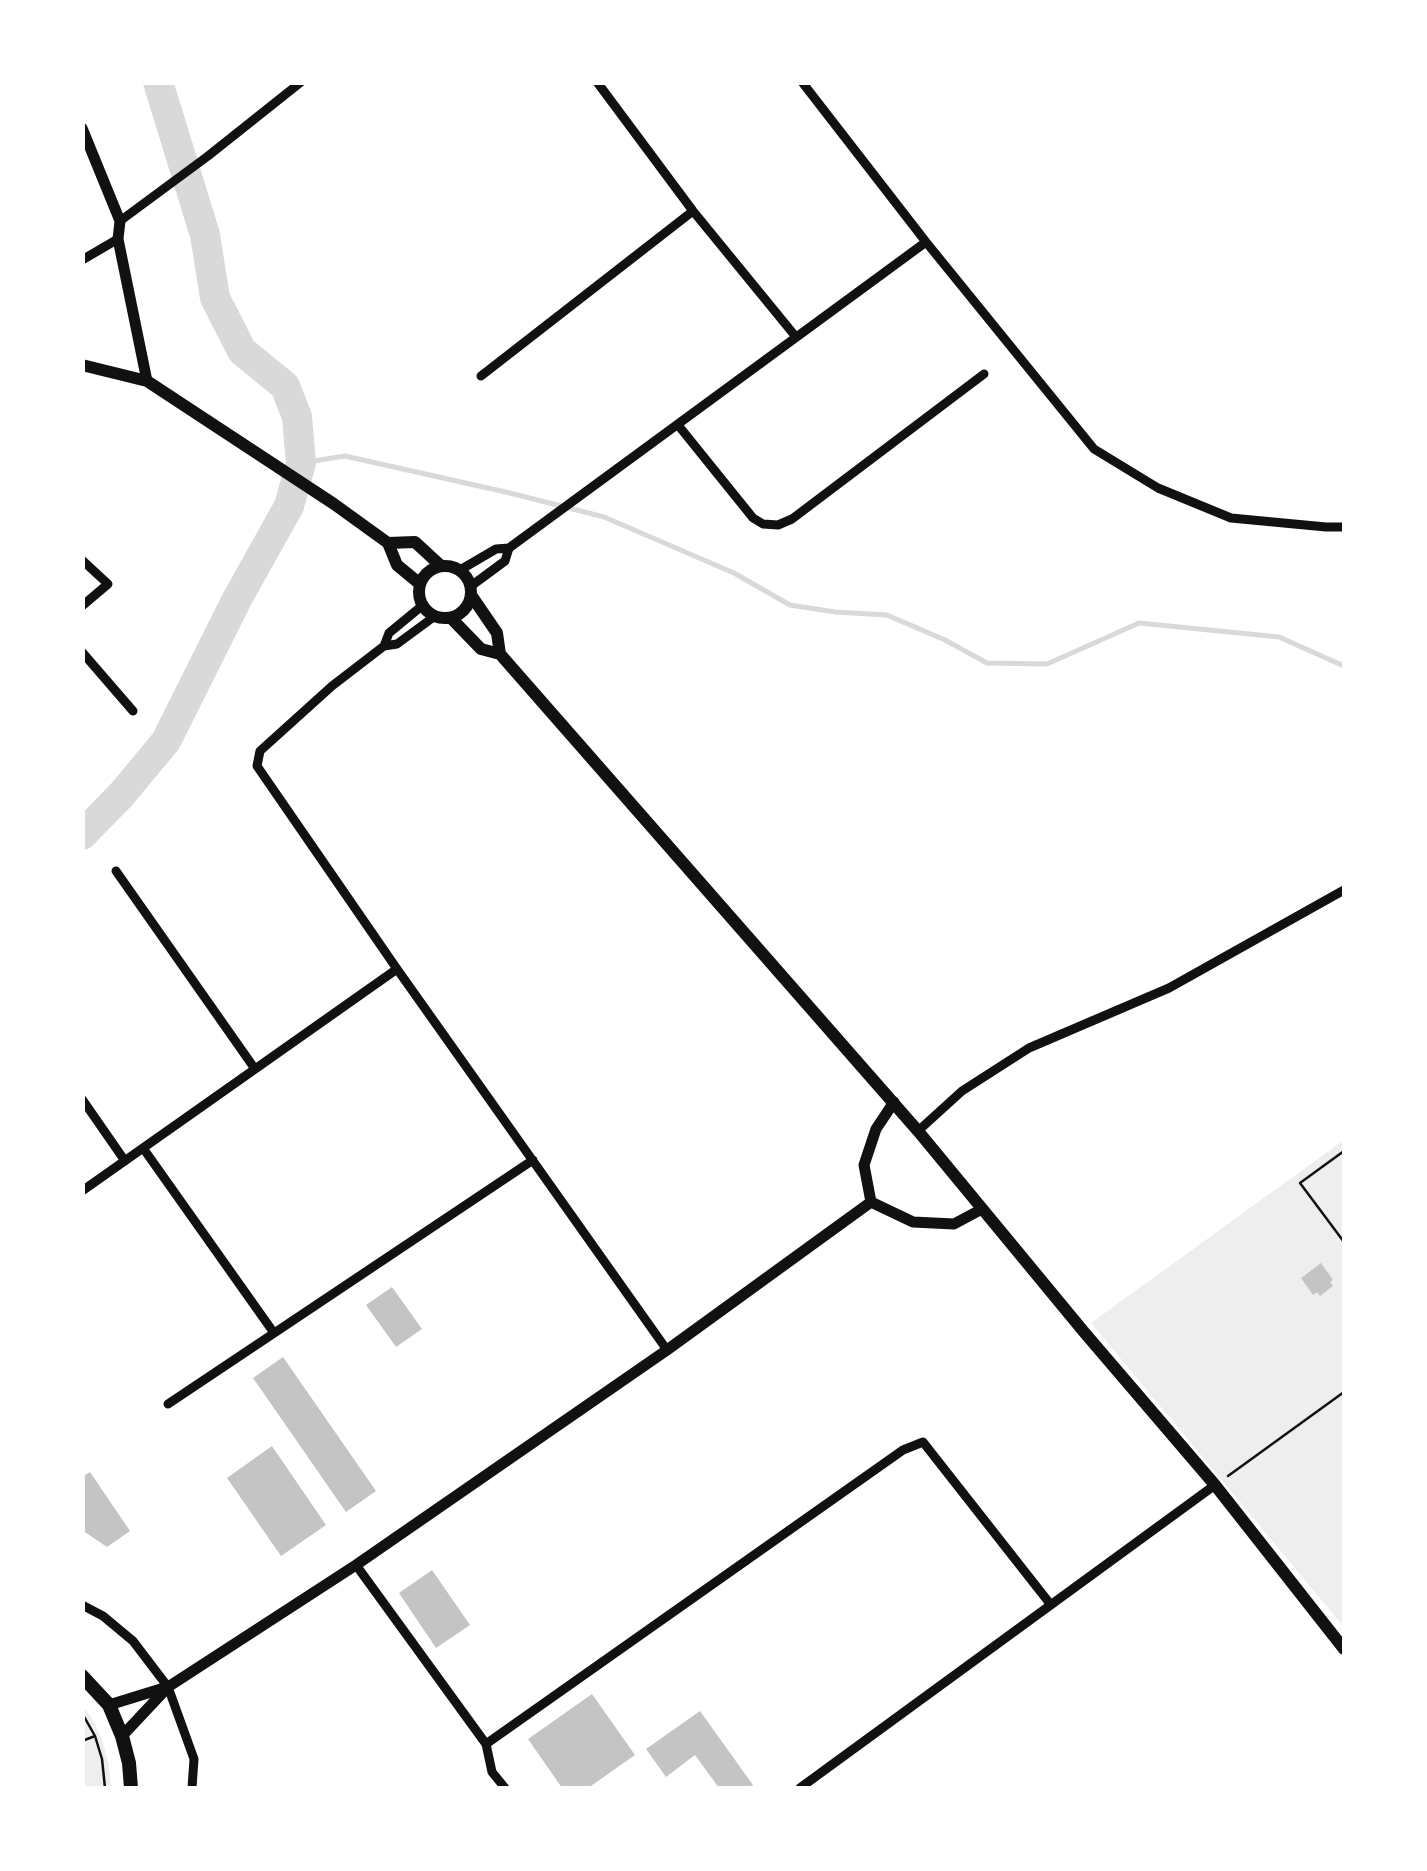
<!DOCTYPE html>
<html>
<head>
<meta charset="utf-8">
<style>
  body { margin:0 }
  #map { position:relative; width:1427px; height:1871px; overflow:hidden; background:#fff; font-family:"Fira Sans Condensed",sans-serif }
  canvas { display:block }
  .frame { position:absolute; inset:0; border:85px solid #fff; pointer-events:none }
</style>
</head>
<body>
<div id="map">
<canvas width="1427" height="1871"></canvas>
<div class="frame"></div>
</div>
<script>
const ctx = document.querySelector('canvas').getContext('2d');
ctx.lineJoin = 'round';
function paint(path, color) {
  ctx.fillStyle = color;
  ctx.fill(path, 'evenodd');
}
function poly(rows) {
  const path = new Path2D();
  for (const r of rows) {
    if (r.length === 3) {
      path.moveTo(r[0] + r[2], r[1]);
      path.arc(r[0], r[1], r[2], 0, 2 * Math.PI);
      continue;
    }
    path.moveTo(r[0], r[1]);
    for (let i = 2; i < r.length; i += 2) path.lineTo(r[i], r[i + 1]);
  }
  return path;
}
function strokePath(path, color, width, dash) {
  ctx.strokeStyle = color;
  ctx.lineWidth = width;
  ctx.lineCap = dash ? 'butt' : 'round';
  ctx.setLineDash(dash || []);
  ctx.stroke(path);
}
const green = poly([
  [1344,1140,1344,1627,1091,1323],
  [82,1704,93,1720,103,1742,109,1766,111,1788,83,1788]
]);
const stream = poly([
  [301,463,345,456,510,493,604,517,734,573,790,605,835,612,887,615,945,640,987,663,1047,664,1139,623,1279,637,1344,666]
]);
const river = poly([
  [82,835,122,794,166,741,237,599,289,506,301,463,297,417,285,386,242,351,215,298,205,235,158,82]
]);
const building = poly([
  [1321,1263,1333,1280,1330,1282,1333,1286,1320,1296,1317,1292,1313,1295,1301,1278],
  [392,1287,422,1329,396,1347,366,1305],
  [283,1357,376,1491,346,1512,253,1378],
  [272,1446,326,1525,281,1556,227,1478],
  [90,1472,130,1531,107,1547,82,1530,82,1477],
  [432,1570,470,1625,436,1648,399,1593],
  [592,1694,635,1755,588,1788,562,1788,528,1739],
  [700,1711,753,1785,748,1788,719,1788,695,1755,666,1777,646,1749]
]);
const path = poly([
  [1344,1151,1300,1183,1344,1242],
  [1228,1476,1344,1392],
  [82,1713,95,1736,102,1759,105,1788],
  [82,1741,95,1736]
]);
const minor = poly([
  [597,82,693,211,796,337],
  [802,82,926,242,1094,449,1158,488,1231,518,1326,527,1344,527],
  [120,221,208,156,301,82],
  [82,260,118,239],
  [481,376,693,211],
  [678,425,753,518,763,524,778,525,792,519,984,374],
  [82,560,108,584,82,606],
  [460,570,496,549,509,548,926,242],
  [471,586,505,561,509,548],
  [435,616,397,644,384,646,332,686,260,751,257,766,397,969,667,1350],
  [384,646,389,633,423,605],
  [82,652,133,711],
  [116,871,255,1069],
  [82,1099,125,1161],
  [918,1131,962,1091,1029,1048,1169,988,1344,890],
  [143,1148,274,1333],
  [82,1191,397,969],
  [168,1404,533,1160],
  [356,1565,486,1744,492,1772,505,1788],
  [82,1605,103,1616,133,1641,168,1687,194,1759,192,1788],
  [486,1744,903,1450,923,1442,1051,1605],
  [800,1788,1215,1485]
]);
const tertiary = poly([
  [82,128,120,221,118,239,147,381],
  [894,1102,876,1129,864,1165,871,1202,913,1222,954,1224,982,1209],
  [109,1705,164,1688],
  [122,1736,168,1687,356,1565,667,1350,871,1202]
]);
const secondary = poly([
  [82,365,147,381,334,504,388,543,397,565,420,584],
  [388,543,415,542,441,566],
  [445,592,26],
  [471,595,497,633,500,654,918,1131,1084,1332,1215,1485,1344,1649],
  [451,618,481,649,500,654]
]);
const primary = poly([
  [82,1676,109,1705,122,1736,129,1763,131,1788]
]);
paint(green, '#eee');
strokePath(stream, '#d9d9d9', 5);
strokePath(river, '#d9d9d9', 30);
paint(building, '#c4c4c4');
strokePath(path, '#111', 2.5);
strokePath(minor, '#111', 9);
strokePath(tertiary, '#111', 11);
strokePath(secondary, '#111', 12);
strokePath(primary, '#111', 14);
</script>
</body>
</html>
